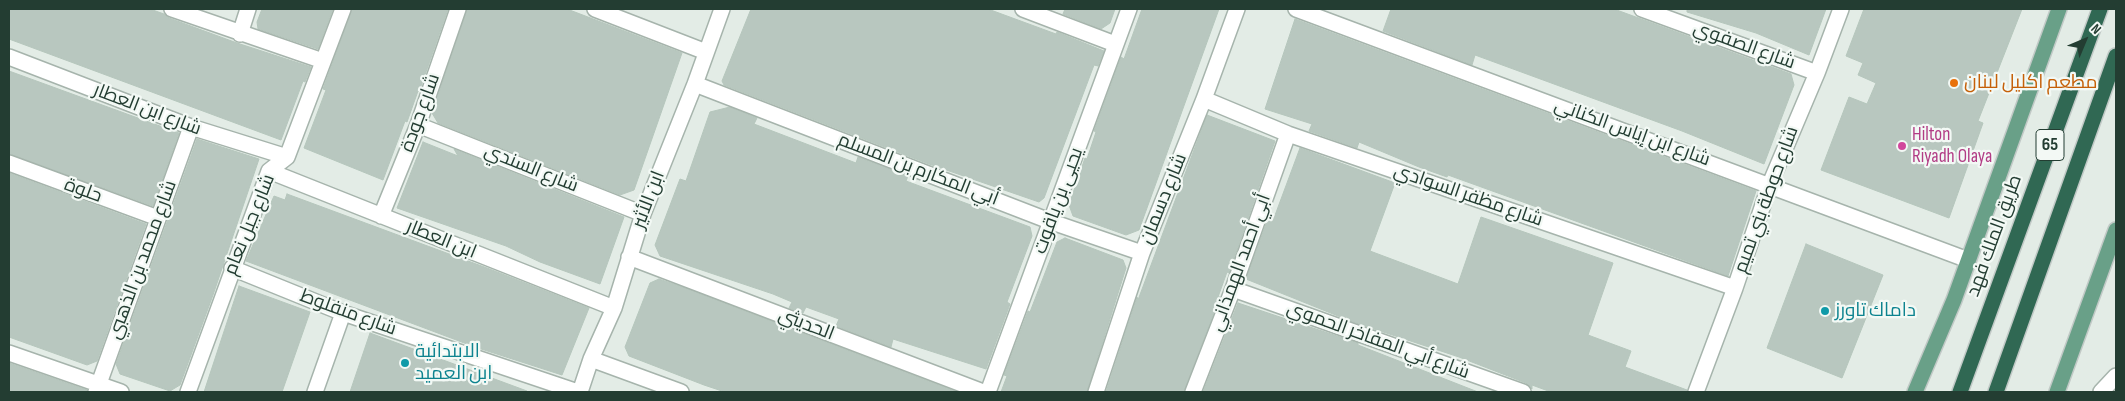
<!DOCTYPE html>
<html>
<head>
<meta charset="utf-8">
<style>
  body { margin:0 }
  #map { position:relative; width:2125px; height:401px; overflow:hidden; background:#e3ece6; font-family:"Sofia Sans Condensed",sans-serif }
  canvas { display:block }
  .frame { position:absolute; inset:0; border:10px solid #233d32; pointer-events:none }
  .north { position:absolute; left:2060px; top:15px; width:50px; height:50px; -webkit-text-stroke:4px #f3f9f5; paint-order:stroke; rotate:45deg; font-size:14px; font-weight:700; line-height:20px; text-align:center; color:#233d32 }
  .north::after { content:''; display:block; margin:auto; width:18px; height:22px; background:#233d32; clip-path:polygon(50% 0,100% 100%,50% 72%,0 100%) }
</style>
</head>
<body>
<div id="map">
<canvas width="2125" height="401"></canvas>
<div class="frame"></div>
<div class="north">N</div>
</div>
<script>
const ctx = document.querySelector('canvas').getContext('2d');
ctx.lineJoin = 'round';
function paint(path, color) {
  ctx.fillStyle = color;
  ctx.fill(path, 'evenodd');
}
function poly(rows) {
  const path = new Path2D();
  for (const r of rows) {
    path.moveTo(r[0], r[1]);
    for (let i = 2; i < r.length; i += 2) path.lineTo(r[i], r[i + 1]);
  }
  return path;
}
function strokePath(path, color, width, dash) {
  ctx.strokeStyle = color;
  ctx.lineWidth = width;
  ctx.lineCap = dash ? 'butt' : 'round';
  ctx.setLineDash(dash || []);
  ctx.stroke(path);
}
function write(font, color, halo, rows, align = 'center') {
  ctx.font = font + ' "Sofia Sans Condensed",Cairo,sans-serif';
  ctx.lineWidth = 4.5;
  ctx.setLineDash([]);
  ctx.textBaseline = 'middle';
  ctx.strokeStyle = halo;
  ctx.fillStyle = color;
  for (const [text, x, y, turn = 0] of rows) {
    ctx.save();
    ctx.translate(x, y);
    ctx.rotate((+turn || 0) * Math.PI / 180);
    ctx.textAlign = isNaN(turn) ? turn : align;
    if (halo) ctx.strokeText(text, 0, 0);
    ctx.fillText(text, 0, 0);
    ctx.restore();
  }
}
const building = poly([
  [9,9,150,9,164,14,169,18,237,43,311,67,305,82,303,81,281,140,9,39,9,9],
  [262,9,333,9,318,49,258,29,257,22,262,9],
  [352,9,448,9,419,92,418,91,407,122,405,121,383,180,304,148,326,90,323,89,352,9],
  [467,9,567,9,682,53,634,190,620,195,438,123,432,113,467,9],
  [751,9,988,9,1056,34,1057,32,1104,51,1098,66,1094,65,1044,198,1039,202,929,164,724,85,722,81,751,9],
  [1065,9,1115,9,1110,23,1101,29,1063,14,1065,9],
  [1142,9,1219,9,1139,230,1126,235,1073,216,1069,205,1085,158,1087,159,1096,132,1094,131,1121,57,1124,59,1142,9],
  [1391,9,1614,9,1791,74,1794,85,1764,164,1682,131,1475,55,1472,65,1383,31,1391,9],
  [1687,9,1826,9,1809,55,1756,33,1687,12,1687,9],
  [1864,9,2022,9,1978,121,1983,123,1949,218,1821,170,1849,97,1867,104,1876,83,1858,75,1863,63,1846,56,1864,9],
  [1295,19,1756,191,1728,276,1448,175,1447,177,1419,167,1359,142,1357,148,1309,131,1312,124,1265,109,1295,19],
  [9,71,179,133,153,206,9,154,9,71],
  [730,107,757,118,754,124,856,163,858,157,908,176,906,181,1030,227,1032,236,1007,302,1010,304,986,369,893,339,891,347,836,326,839,319,806,307,803,313,789,308,792,302,773,294,660,256,655,245,680,179,686,181,710,112,730,107],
  [1207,115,1275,141,1229,273,1227,272,1218,297,1220,297,1184,392,1106,392,1137,297,1138,300,1207,115],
  [197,139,259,159,213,295,180,385,170,391,120,374,116,364,197,139],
  [423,142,458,156,454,149,624,217,600,284,540,262,506,246,397,208,423,142],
  [1300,148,1395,183,1370,251,1458,284,1481,217,1613,263,1588,335,1631,351,1625,367,1687,390,1687,392,1551,392,1532,385,1532,389,1526,383,1459,357,1353,322,1246,279,1269,216,1274,218,1300,148],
  [9,173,146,224,97,361,87,365,9,337,9,173],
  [287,194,487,268,589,308,562,375,475,347,246,261,274,196,285,200,287,194],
  [1065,238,1123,260,1126,268,1087,392,1001,392,1007,376,1004,375,1028,311,1030,312,1057,242,1065,238],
  [1806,244,1883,275,1842,378,1767,348,1806,244],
  [659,279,685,288,957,392,725,392,704,385,629,356,625,347,650,283,659,279],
  [239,286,310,312,282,392,204,392,239,286],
  [1238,303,1358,343,1358,345,1478,392,1203,392,1238,303],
  [370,333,527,391,527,392,350,392,370,333],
  [9,363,87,390,87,392,9,392,9,363]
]);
const minor = poly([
  [172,9,323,61],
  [595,9,706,52],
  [1023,9,1115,44],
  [1296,9,1968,260],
  [1642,9,1817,73],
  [240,34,248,9],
  [9,57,191,127,287,157],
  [695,84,1052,222,1142,253],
  [1204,99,1288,134,1735,288],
  [418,125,643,214],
  [9,163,158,218],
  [269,171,614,308],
  [381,216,418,125,458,9],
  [629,257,983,392],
  [232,268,343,313,578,392],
  [1233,289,1523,392],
  [9,353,121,392],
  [591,359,681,392],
  [96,392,191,127],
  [188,392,269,171,287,157,343,9],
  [315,392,343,313],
  [580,392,591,359,614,308,643,214,695,84,722,9],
  [988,392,1129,9],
  [1096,392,1142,253,1204,99,1237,9],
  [1193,392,1233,289,1288,134],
  [1696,392,1735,288,1770,184,1817,73,1841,9],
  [2101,392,2116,376]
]);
const major = poly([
  [1915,392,1954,300,2059,9],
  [2057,392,2116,230]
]);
const highway = poly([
  [1960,392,2100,9],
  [1996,392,2116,56]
]);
const markers = [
  [1954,83,5,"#e8710a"],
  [1902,146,5,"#d1479c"],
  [1825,311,5,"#0f9aa8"],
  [405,363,5,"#0f9aa8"]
];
const shields = [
  [2050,145,28]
];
const shieldNames = [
  ["65",2050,145]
];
const streetNames = [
  ["شارع الصفوي",1744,46,20],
  ["شارع ابن العطار",147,110,21],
  ["شارع جودة",421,113,-70],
  ["شارع ابن إياس الكناني",1632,133,20],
  ["شارع السندي",531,169,22],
  ["أبي المكارم بن المسلم",918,170,21],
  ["حلوة",83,191,20],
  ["شارع مظفر السوادي",1468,196,19],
  ["شارع دسمان",1164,199,-68],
  ["ابن الأثير",649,200,-69],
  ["شارع حوطة بني تميم",1767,200,-70],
  ["يحيى بن ياقوت",1059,201,-70],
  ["شارع جبل نعام",250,225,-68],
  ["طريق الملك فهد",1995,236,-70],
  ["ابن العطار",441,240,22],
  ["شارع محمد بن الذهبي",143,260,-70],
  ["أبي أحمد الهمذاني",1241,263,-70],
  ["شارع منفلوط",348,313,20],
  ["الحديثي",806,325,21],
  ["شارع أبي المفاخر الحموي",1378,341,20]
];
const foodNames = [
  ["مطعم اكليل لبنان",1964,83]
];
const hotelNames = [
  ["Hilton",1912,135],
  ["Riyadh Olaya",1912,157]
];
const cultureNames = [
  ["داماك تاورز",1835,311],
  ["الابتدائية",415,352],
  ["ابن العميد",415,374]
];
paint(building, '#b8c7bf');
strokePath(building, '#b5c6bc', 1);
strokePath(minor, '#a6b4ac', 18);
strokePath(major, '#c1c9c6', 18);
strokePath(highway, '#c1c9c6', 18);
strokePath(minor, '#fff', 15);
strokePath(major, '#69a088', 15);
strokePath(highway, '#306853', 15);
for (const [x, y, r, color] of markers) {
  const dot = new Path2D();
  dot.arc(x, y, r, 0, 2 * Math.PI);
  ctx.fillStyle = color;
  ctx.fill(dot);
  strokePath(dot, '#f3f9f5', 2);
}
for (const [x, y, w] of shields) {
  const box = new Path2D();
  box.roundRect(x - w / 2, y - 15.5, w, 31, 4);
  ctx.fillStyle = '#f3f9f5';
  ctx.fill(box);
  strokePath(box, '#233d32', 1);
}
write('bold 18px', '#233d32', null, shieldNames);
write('19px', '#233d32', '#f3f9f5', streetNames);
write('19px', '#c56008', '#f3f9f5', foodNames, 'left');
write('19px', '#b23c85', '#f3f9f5', hotelNames, 'left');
write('19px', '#0d838f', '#f3f9f5', cultureNames, 'left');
</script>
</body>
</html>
